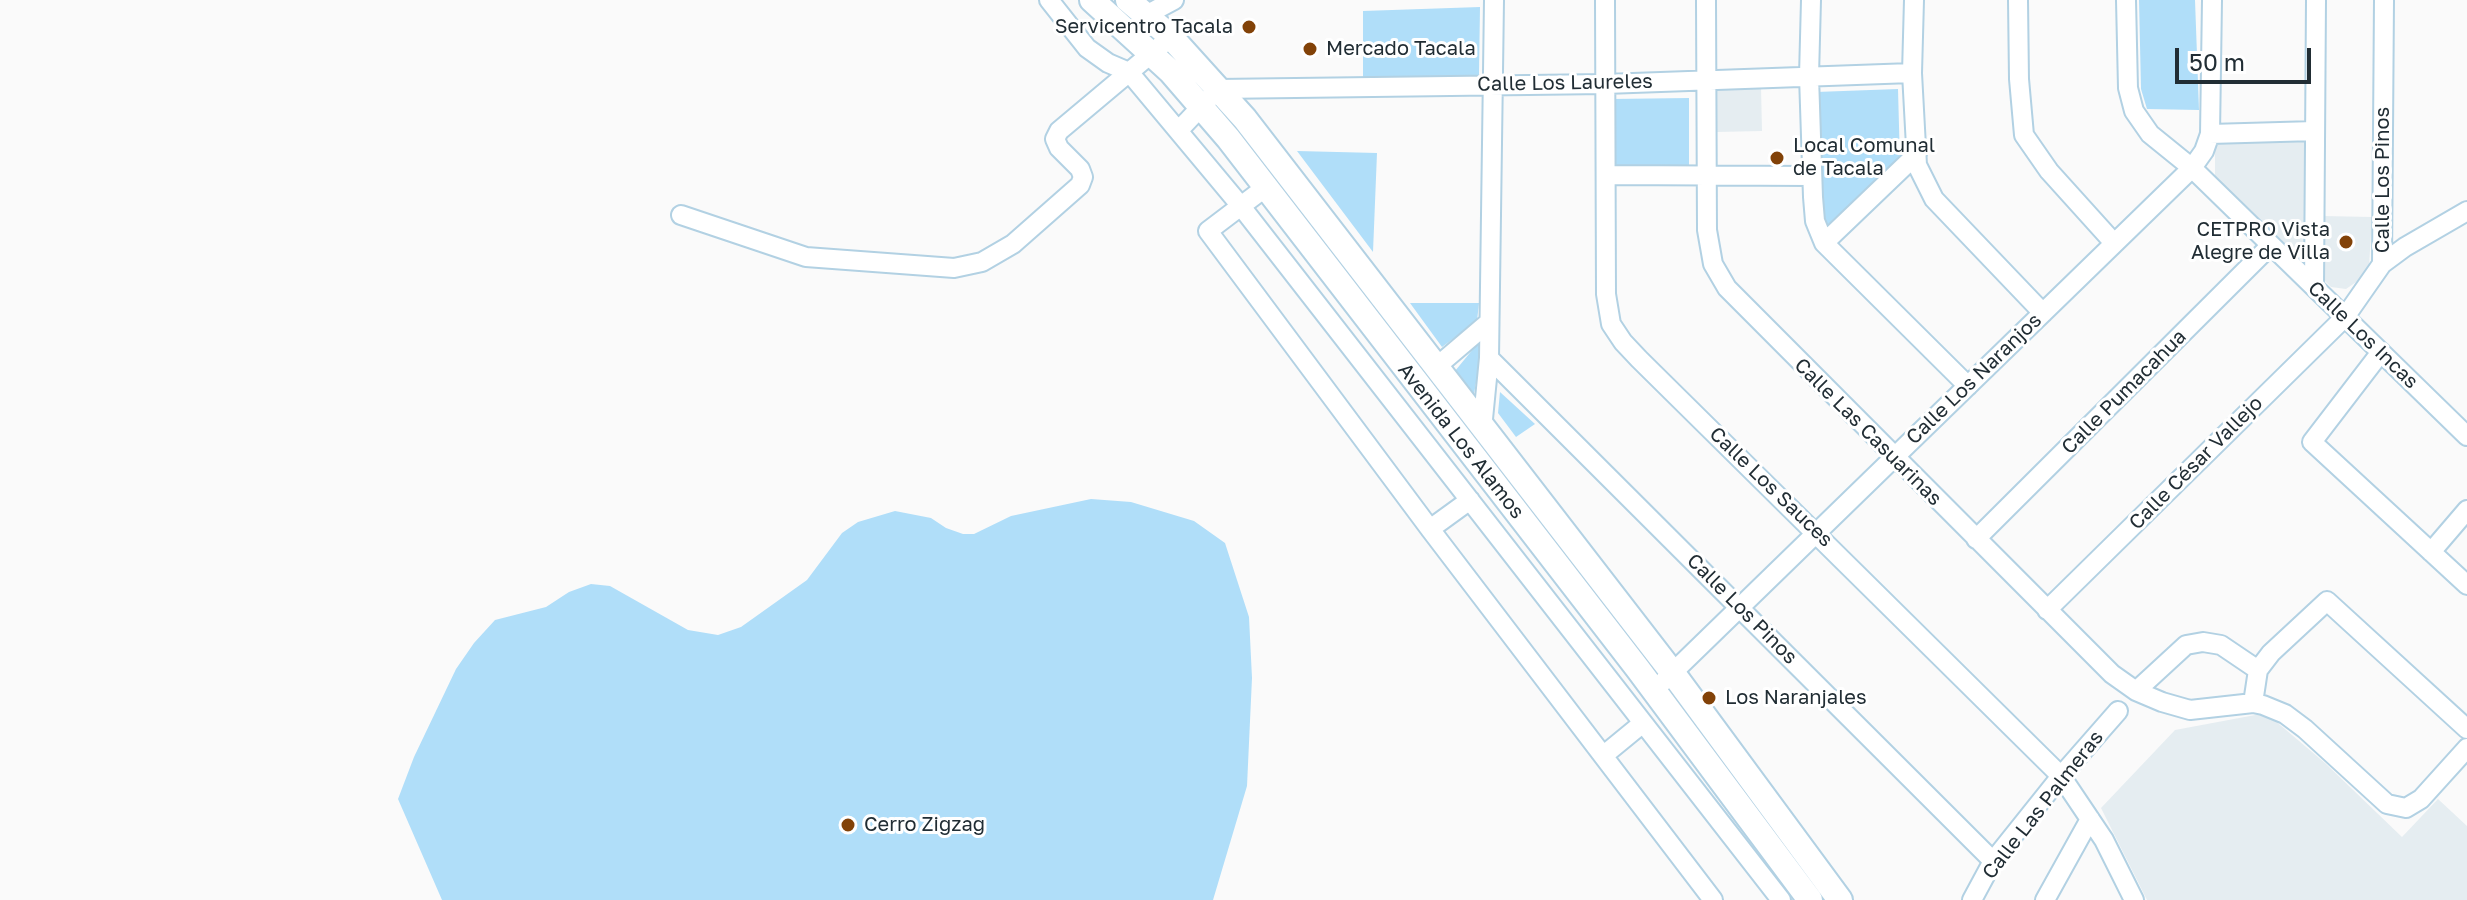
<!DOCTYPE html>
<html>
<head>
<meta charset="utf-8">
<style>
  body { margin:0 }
  #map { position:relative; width:2467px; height:900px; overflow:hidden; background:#fafafa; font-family:"Golos Text",sans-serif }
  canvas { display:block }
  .scale { position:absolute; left:2175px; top:48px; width:136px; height:36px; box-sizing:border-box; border:4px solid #212d34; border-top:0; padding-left:10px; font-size:24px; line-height:28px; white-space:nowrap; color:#212d34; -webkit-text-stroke:6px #fff; paint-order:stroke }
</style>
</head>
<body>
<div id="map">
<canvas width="2467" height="900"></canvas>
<div class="scale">50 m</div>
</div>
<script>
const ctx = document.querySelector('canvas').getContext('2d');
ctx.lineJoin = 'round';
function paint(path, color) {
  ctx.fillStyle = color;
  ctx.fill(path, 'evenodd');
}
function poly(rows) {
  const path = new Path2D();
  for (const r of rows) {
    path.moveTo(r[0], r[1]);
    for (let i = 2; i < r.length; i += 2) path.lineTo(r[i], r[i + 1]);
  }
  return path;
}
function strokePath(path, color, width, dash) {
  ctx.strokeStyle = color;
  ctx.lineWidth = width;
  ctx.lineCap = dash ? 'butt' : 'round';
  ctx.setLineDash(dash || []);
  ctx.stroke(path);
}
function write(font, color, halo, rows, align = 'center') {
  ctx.font = font + ' "Golos Text",sans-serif';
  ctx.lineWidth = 6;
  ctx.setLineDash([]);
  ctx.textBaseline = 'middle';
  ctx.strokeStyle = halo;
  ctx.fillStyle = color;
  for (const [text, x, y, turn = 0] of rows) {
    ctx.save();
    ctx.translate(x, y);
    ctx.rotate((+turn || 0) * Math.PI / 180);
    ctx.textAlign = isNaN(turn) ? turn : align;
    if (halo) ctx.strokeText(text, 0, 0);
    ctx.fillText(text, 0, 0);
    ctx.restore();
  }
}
const built = poly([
  [1761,87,1762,131,1717,132,1715,89],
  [2308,138,2308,269,2215,179,2215,139],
  [2323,216,2372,217,2369,267,2365,276,2346,289,2331,287,2325,281,2322,268],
  [2266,713,2325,763,2402,837,2438,799,2467,826,2467,900,2147,900,2101,808,2175,730]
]);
const green = poly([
  [2139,0,2195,0,2199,110,2147,109,2141,89],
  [1480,7,1479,75,1363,79,1363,11],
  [1898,89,1900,163,1827,229,1823,219,1816,92],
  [1689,98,1689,169,1612,169,1611,99],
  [1297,151,1377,153,1373,252],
  [1410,303,1479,303,1477,321,1442,347],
  [1478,343,1482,349,1474,394,1455,371],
  [1500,392,1535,424,1516,437,1498,413],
  [1091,499,1131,502,1194,521,1225,543,1249,617,1252,678,1247,786,1213,900,442,900,398,799,414,757,456,669,474,643,495,620,546,607,569,592,591,584,610,586,688,630,718,635,741,627,807,580,842,533,858,522,895,511,931,518,946,528,963,534,974,534,1011,516]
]);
const street = poly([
  [1049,0,1087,48,1108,63,1129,72,1240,205,1781,900],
  [1605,0,1606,294,1611,324,1623,342,1639,359,2061,776,2104,840,2134,900],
  [1706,0,1707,230,1713,264,1727,288,2112,674,2136,691,2162,702,2190,710,2253,703,2263,705,2285,714,2305,729,2387,804,2406,808,2421,799,2467,748],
  [1811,0,1809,76,1813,197,1815,221,1824,243,1968,386],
  [1914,0,1912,73,1917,165,1934,199,2043,313],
  [2018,0,2019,79,2024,135,2049,171,2114,243],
  [2126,0,2128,88,2134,111,2150,134,2192,168,2467,436],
  [1146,15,1174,0],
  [1179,130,1218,89,1605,84,1912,73],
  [2210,134,2315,131],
  [1607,175,1812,176],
  [1266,187,1208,231,1430,529,1713,900],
  [681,215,806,257,954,268,982,262,1013,244,1080,185,1083,177,1080,169,1059,148,1055,139,1059,131,1171,37],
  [1824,243,1917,154],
  [2382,264,2384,0],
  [2314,287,2316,0],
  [2381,352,2312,442,2467,585],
  [1489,358,1993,861],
  [1435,368,1489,322],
  [1482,429,1489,358,1494,0],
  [1430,529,1470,500],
  [1976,539,2271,245],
  [2431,552,2467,510],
  [2047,610,2345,317,2382,264,2405,247,2467,211],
  [1664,681,2192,168,2204,151,2210,134,2212,0],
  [2136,691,2186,645,2203,642,2221,645,2258,670],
  [2253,703,2258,670,2271,653,2327,601,2467,729],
  [1604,755,1643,723],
  [1972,900,1993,861,2061,776,2118,711],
  [2045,900,2090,819]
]);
const secondary = poly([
  [1092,0,1171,72,1228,138,1638,669,1810,900],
  [1128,0,1171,37,1245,119,1672,672,1840,900]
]);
const markers = [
  [1249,27,8,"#824208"],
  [1310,49,8,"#824208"],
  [1777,158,8,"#824208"],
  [2346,242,8,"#824208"],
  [1709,698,8,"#824208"],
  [848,825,8,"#824208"]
];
const poiNames = [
  ["Servicentro Tacala",1233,27,"right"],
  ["Mercado Tacala",1326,49],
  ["Local Comunal",1793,146],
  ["de Tacala",1793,169],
  ["CETPRO Vista",2330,230,"right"],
  ["Alegre de Villa",2330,253,"right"],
  ["Los Naranjales",1725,698],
  ["Cerro Zigzag",864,825]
];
const streetNames = [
  ["Calle Los Laureles",1565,83,-1],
  ["Calle Los Pinos",2383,180,-90],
  ["Calle Los Incas",2363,335,44],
  ["Calle Los Naranjos",1974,379,-44],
  ["Calle Pumacahua",2124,392,-45],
  ["Calle Las Casuarinas",1868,432,45],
  ["Avenida Los Alamos",1461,441,52],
  ["Calle César Vallejo",2196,463,-45],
  ["Calle Los Sauces",1771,487,44],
  ["Calle Los Pinos",1742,609,45],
  ["Calle Las Palmeras",2043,805,-52]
];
paint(built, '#e5edf1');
paint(green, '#b0def9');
strokePath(street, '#b2d1e3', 22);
strokePath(secondary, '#b2d1e3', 28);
strokePath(street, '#fff', 18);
strokePath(secondary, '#fff', 24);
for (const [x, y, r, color] of markers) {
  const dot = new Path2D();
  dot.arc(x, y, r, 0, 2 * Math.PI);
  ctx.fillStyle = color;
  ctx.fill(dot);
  strokePath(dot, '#fff', 3);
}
write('20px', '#212d34', '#fff', poiNames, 'left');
write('20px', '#212d34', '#fff', streetNames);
</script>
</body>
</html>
